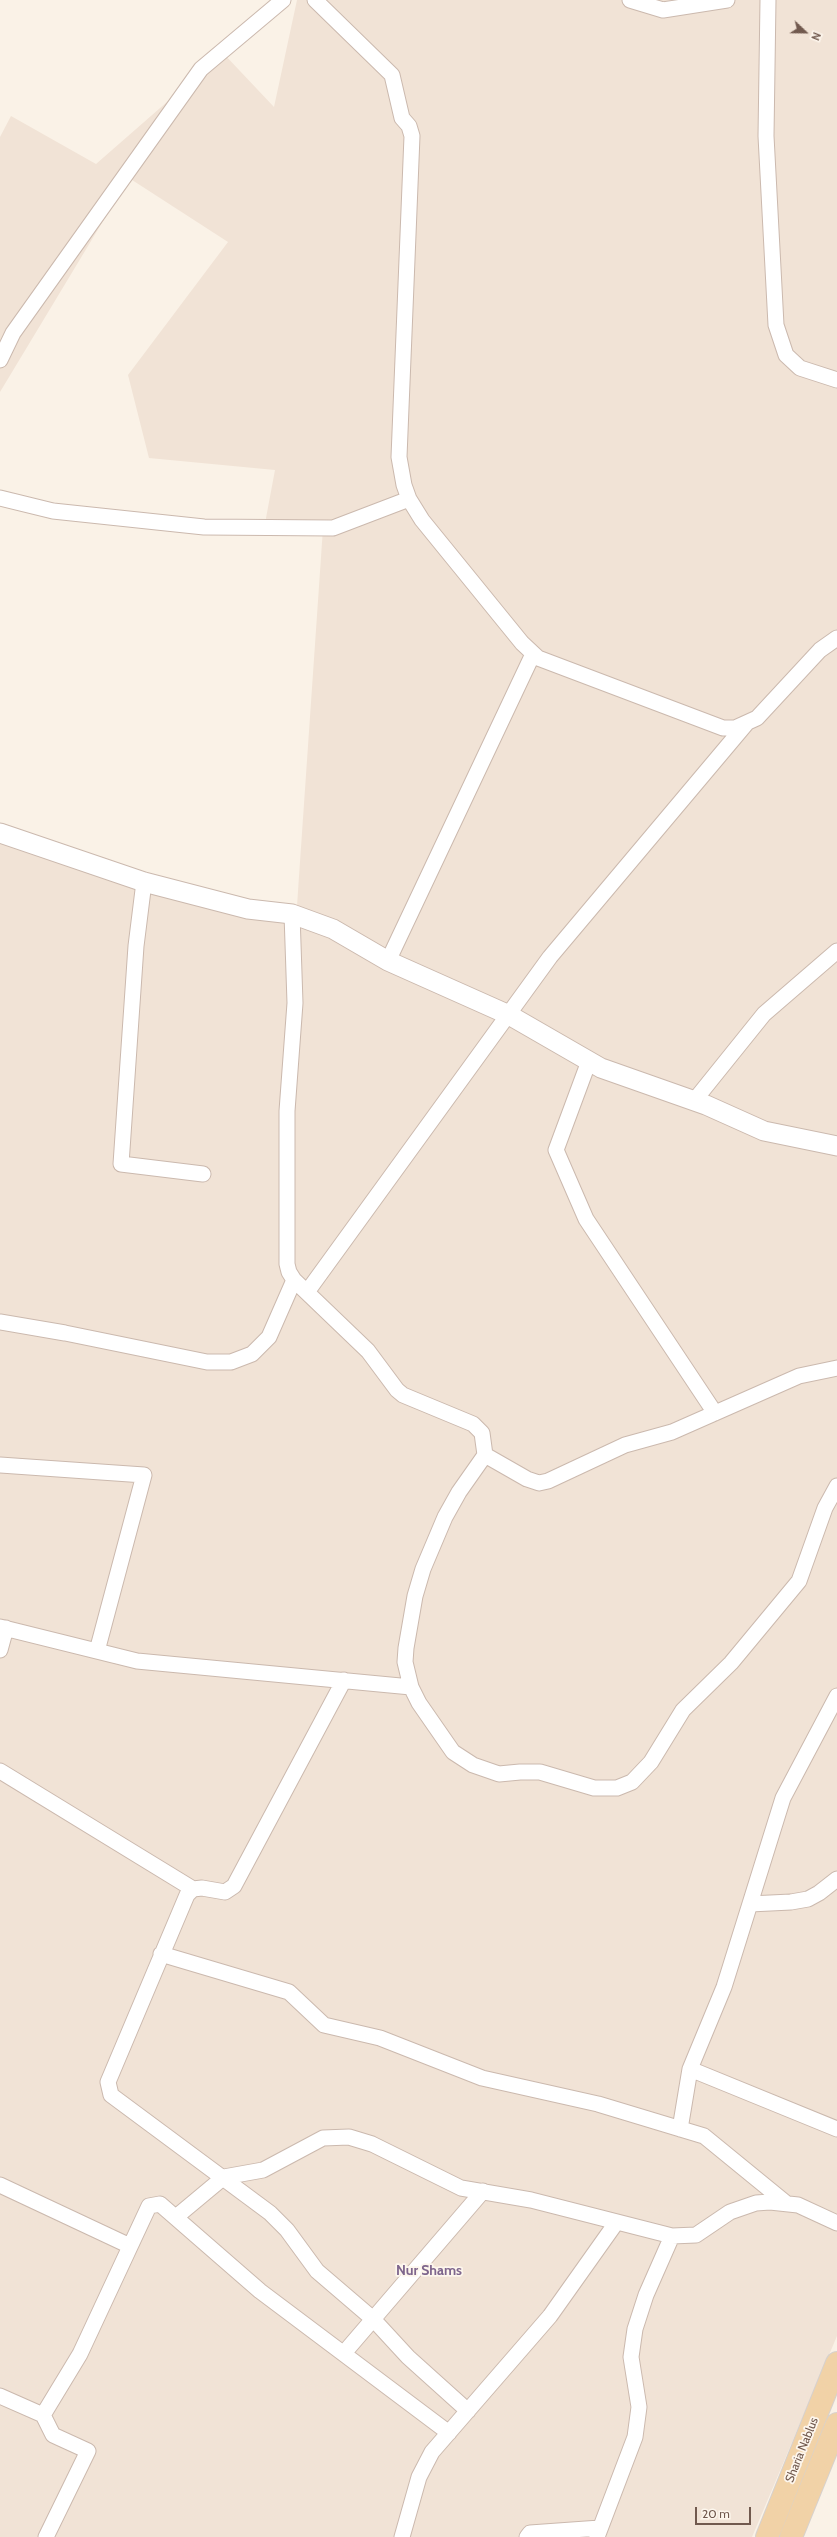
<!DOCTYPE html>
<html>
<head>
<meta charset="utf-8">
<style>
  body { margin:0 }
  #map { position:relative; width:837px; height:2537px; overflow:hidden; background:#faf2e7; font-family:Cabin,sans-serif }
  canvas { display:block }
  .north { position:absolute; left:785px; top:12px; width:40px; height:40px; -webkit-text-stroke:3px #fdf6ed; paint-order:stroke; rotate:112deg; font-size:11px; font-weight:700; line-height:16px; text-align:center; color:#71594e }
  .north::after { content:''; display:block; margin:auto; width:14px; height:18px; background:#71594e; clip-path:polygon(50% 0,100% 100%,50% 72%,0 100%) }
  .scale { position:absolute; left:695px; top:2507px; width:56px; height:18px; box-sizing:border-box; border:2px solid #71594e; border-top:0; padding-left:5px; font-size:12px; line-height:14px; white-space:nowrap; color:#71594e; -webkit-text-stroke:3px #fdf6ed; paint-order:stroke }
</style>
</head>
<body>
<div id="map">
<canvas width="837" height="2537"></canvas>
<div class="north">N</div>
<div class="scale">20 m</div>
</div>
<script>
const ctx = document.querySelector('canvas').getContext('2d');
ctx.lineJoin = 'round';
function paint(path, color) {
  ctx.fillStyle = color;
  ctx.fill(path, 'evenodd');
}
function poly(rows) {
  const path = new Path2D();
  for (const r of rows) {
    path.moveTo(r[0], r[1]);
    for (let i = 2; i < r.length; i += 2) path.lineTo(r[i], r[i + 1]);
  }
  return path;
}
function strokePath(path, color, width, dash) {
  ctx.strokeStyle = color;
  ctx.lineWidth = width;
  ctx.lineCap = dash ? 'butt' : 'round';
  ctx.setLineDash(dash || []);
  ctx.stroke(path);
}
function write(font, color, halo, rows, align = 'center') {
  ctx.font = font + ' Cabin,sans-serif';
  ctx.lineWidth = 3.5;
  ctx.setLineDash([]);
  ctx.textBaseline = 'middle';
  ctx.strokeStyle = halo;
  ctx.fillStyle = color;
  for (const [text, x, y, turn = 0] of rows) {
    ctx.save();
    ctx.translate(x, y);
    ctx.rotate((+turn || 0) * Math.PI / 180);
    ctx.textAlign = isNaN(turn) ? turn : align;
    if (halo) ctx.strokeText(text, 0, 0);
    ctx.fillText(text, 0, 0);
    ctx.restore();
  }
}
const residential = poly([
  [297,0,837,0,837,2336,752,2537,0,2537,0,834,296,920,323,528,263,534,275,470,149,458,128,375,228,242,129,178,0,392,0,137,11,116,96,164,223,53,274,107]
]);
const minor = poly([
  [315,0,392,75,402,118,409,126,412,136,399,457,404,485,409,499],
  [630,0,663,10,727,0],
  [768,0,766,136,776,325,786,355,800,368,837,380],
  [0,360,13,333,201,69,283,0],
  [0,498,53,511,204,527,333,528,409,499,422,520,522,643,538,658,723,728,735,728,757,718,820,650,837,638],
  [144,882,136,946,121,1164,203,1174],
  [292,914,295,1003,287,1111,287,1264,289,1272,294,1280,368,1351,397,1390,403,1395,473,1424,482,1433,485,1455],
  [388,961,533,654],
  [589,1061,556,1150,586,1219,715,1413],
  [694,1101,764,1014,837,951],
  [307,1292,550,957,746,724],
  [0,1322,65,1333,207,1362,231,1362,252,1354,269,1337,294,1280],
  [837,1368,799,1376,672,1432,625,1445,548,1481,539,1483,527,1479,485,1455,459,1492,445,1517,423,1569,415,1596,406,1648,405,1662,411,1687,419,1703,453,1752,473,1765,499,1774,520,1772,540,1772,594,1788,617,1788,632,1782,651,1762,683,1710,731,1663,799,1581,825,1508,837,1486],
  [0,1465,144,1475,97,1651],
  [0,1627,137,1661,411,1687],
  [0,1650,6,1628],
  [344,1680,234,1886,225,1892,202,1888,193,1889,187,1895,108,2082,111,2095,270,2213,287,2230,317,2271,373,2319,408,2357,468,2411],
  [0,1771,193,1889],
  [750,1904,791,1902,808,1899,819,1893,837,1879],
  [161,1954,289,1992,324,2025,380,2038,482,2078,598,2104,704,2136,786,2203],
  [690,2069,837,2129],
  [680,2129,690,2069,724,1987,783,1798,837,1696],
  [0,2185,130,2246],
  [176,2217,224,2177,263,2170,323,2138,349,2137,372,2144,461,2188,531,2200,672,2236,696,2235,730,2212,756,2203,770,2202,798,2205,837,2223],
  [344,2353,483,2191],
  [0,2396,43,2415,53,2435,88,2451,46,2537],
  [43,2415,80,2354,149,2206,160,2204,260,2291,449,2433],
  [402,2537,419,2477,432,2452,550,2316,616,2223],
  [527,2537,530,2533,600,2528],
  [597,2537,635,2437,639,2407,631,2357,635,2329,646,2295,672,2236]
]);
const tertiary = poly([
  [0,833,144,882,248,909,292,914,333,929,388,961,509,1015,601,1068,706,1105,764,1131,837,1146]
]);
const primary = poly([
  [767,2537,837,2363],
  [791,2537,837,2424]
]);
const streetNames = [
  ["Sharia Nablus",802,2450,-68]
];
const quarterNames = [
  ["Nur Shams",429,2271]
];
paint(residential, '#f1e3d6');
strokePath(minor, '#cbb9ae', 17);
strokePath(tertiary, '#cbb9ae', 21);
strokePath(primary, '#d7d1cd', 24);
strokePath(minor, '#fff', 15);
strokePath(tertiary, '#fff', 19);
strokePath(primary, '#f1d2a7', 22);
write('12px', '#71594e', '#fdf6ed', streetNames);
write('bold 14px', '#7e668d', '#fdf6ed', quarterNames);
</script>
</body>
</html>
